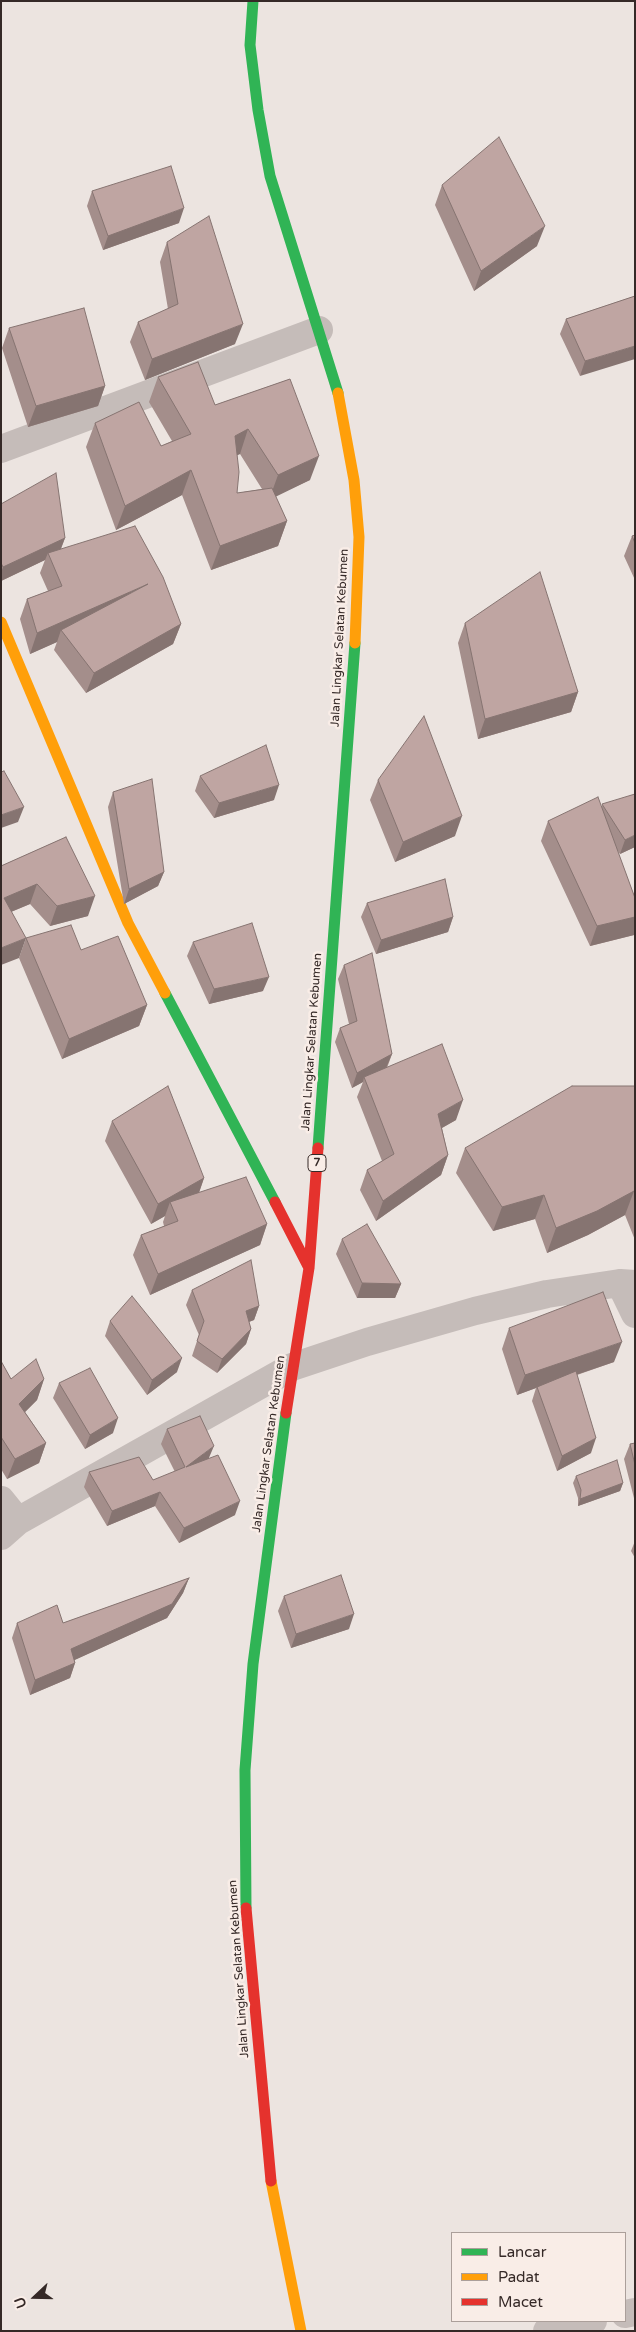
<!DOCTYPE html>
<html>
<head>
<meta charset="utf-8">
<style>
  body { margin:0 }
  #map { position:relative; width:636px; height:2332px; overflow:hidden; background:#ece4e0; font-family:"Varela Round",sans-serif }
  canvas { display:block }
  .frame { position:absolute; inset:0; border:2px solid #352927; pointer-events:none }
  .legend { position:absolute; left:451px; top:2232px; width:175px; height:90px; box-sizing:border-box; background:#f9ede7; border:1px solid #ab9f9a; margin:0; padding:6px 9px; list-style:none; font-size:15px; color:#352927 }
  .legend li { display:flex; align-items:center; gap:10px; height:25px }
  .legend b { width:25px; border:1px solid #ab9f9a }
  .north { position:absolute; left:10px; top:2272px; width:50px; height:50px; -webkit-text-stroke:4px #f9ede7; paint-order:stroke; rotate:249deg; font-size:14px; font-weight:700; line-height:20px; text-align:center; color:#352927 }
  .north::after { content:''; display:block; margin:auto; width:18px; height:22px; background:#352927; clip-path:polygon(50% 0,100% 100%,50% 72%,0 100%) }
</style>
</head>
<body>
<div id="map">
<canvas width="636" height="2332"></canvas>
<div class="frame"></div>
<ul class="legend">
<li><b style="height:6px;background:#30b455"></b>Lancar</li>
<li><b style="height:6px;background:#ff9f0a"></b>Padat</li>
<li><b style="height:6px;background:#e5322d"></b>Macet</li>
</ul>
<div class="north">U</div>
</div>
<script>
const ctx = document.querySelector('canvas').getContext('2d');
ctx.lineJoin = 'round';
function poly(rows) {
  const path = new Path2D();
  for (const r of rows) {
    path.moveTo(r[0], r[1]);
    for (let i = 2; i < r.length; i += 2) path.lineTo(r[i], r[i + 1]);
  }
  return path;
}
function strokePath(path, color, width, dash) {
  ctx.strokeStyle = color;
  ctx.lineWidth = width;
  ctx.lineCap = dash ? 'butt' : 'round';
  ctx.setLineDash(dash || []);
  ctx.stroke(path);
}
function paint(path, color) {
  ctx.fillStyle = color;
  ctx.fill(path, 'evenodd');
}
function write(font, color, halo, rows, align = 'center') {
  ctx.font = font + ' "Varela Round",sans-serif';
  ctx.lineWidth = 5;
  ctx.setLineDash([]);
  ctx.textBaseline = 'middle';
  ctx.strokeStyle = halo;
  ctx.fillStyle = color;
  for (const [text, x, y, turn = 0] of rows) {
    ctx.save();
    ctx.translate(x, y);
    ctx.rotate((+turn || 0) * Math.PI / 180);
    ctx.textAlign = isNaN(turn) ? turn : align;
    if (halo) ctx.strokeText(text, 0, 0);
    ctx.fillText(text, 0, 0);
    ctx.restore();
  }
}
const street = poly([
  [1,449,319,330],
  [620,1283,635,1314],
  [1,1500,18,1521],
  [1,1536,18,1521,292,1367,367,1342,475,1311,547,1294,620,1283,635,1284],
  [625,2314,635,2312],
  [547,2331,593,2321]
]);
const fast = poly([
  [253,1,250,45,258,110,270,176,338,393],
  [165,993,275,1202],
  [318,1148,355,643],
  [246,1908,245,1770,253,1664,286,1413]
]);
const slow = poly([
  [338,393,354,480,359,537,355,643],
  [1,622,128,923,165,993],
  [271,2181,301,2331]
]);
const jam = poly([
  [275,1202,309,1268],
  [286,1413,309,1268,318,1148],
  [246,1908,271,2181]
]);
const wall = poly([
  [442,185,537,246,474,291,435,205],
  [92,191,179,223,103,250,87,206],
  [167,242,235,344,145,380,130,342,138,322,168,309,160,262],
  [635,296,580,376,560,334,566,319],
  [9,328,105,386,98,406,28,427,2,348],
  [158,377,215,405,290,379,310,480,275,496,287,521,278,546,211,570,182,495,116,530,86,447,95,423,161,446,172,441,149,402],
  [240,454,262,489,237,493,237,455],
  [1,504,65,538,61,549,181,624,173,644,86,693,54,650,57,642,30,654,20,619,27,599,48,591,40,573,45,560,1,581],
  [635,535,635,580,624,556,632,536],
  [465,623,578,692,571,712,478,739,458,643],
  [200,776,274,800,214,818,195,791],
  [378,780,455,836,395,862,370,800],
  [113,792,164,872,158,886,124,904,108,807],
  [602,804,635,847,620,854,617,850,635,898,635,932,634,935,590,946,541,841,548,821,602,807],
  [66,837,88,916,50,926,30,904,11,912,19,958,1,866],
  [367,903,453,917,448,932,376,954,361,917],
  [26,938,81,950,147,1005,139,1026,62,1059,19,958],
  [193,942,263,991,209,1004,187,956],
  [344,965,392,1054,387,1068,456,1120,442,1128,448,1155,441,1175,376,1221,360,1190,367,1170,382,1161,357,1097,363,1082,352,1088,335,1042,340,1028,349,1024,338,979],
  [635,1086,635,1240,625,1215,588,1235,547,1253,535,1219,493,1231,456,1173,465,1148],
  [112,1121,204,1178,199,1193,267,1224,260,1245,150,1295,133,1255,141,1235,164,1226,163,1222,165,1216,151,1224,105,1141],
  [342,1239,401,1284,395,1298,357,1298,336,1254],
  [192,1290,259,1306,254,1320,249,1322,251,1329,246,1344,217,1373,192,1356,199,1335,186,1305],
  [110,1321,177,1372,147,1395,105,1336],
  [509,1328,614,1362,577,1375,591,1453,557,1471,532,1401,536,1388,517,1395,502,1349],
  [1,1361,11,1379,44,1379,37,1400,25,1412,46,1443,39,1463,7,1479,1,1469],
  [59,1383,113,1433,85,1449,53,1398],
  [167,1429,209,1458,235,1515,179,1543,155,1506,107,1526,84,1487,89,1472,153,1480,175,1472,161,1444],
  [635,1443,635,1502,624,1459,630,1444],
  [576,1476,623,1483,620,1491,578,1506,578,1498,573,1483],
  [635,1541,635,1558,631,1551],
  [189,1578,183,1593,167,1618,74,1660,75,1663,70,1678,30,1695,12,1638,17,1623,63,1623],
  [284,1596,349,1629,291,1648,278,1611]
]);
const shadedWall = poly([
  [184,208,179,223,103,250,108,236],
  [545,226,537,246,474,291,481,271],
  [243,324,235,344,145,380,152,359],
  [635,346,635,359,580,376,585,361],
  [105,386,98,406,28,427,36,406],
  [248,429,240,454,226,460,235,436],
  [319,456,310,480,269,500,278,475],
  [191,470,182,495,116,530,125,506],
  [287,521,278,546,211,570,220,546],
  [65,538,59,553,48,553,45,560,1,581,1,573,3,567],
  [148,584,61,630,57,642,30,654,37,633],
  [181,624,173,644,86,693,94,673],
  [578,692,571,712,478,739,485,719],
  [279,785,274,800,214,818,219,803],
  [24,807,18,822,1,828,1,815],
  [462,816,455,836,395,862,403,842],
  [635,835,635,847,620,854,625,840],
  [164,872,158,886,124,904,129,889],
  [37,884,30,904,1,916,4,898],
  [95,896,88,916,50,926,57,906],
  [453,917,448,932,376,954,381,940],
  [635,917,635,932,634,935,590,946,597,926],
  [26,938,19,958,1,965,1,948],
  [269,977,263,991,209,1004,214,989],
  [147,1005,139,1026,62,1059,69,1039],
  [392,1054,386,1068,364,1077,363,1082,352,1088,357,1073],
  [463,1100,456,1120,431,1134,438,1114],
  [448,1155,441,1175,376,1221,383,1201],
  [204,1178,197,1198,170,1202,165,1216,151,1224,158,1204],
  [634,1191,625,1215,588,1235,547,1253,556,1228],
  [544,1195,535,1219,493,1231,502,1207],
  [267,1224,260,1245,150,1295,158,1274],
  [362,1283,401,1284,395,1298,357,1298],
  [259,1306,254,1320,240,1325,246,1311],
  [251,1329,246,1344,217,1373,222,1359],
  [622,1342,614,1362,537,1388,537,1387,536,1388,517,1395,525,1375],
  [182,1358,177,1372,147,1395,152,1380],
  [44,1379,37,1400,12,1425,19,1404],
  [118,1418,113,1433,85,1449,90,1435],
  [596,1438,591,1453,557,1471,562,1456],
  [46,1443,39,1463,7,1479,15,1459],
  [214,1446,208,1460,186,1467],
  [623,1483,620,1491,578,1506,580,1499],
  [160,1492,155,1506,107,1526,112,1511],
  [240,1501,235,1515,179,1543,184,1528],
  [189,1578,183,1593,167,1618,66,1664,71,1649],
  [354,1614,349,1629,291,1648,296,1634],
  [75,1663,70,1678,30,1695,35,1680]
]);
const building = poly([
  [499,137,545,226,481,271,442,185,499,137],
  [171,166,184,208,108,236,92,191,171,166],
  [209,216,243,324,152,359,138,322,178,304,167,242,209,216],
  [635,296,635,346,585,361,566,319,635,296],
  [84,308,105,386,36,406,9,328,84,308],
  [198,362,215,405,290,379,319,456,278,475,248,429,235,436,239,472,237,493,272,488,287,521,220,546,191,470,125,506,95,423,139,402,161,446,191,434,158,377,198,362],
  [56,473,65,538,3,567,1,563,1,504,56,473],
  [135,526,163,577,181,624,94,673,61,630,148,584,37,633,27,599,62,586,48,553,135,526],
  [635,535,635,543,632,536,635,535],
  [540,572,578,692,485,719,465,623,540,572],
  [424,716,462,816,403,842,378,780,424,716],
  [266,745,279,785,219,803,200,776,266,745],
  [4,771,24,807,1,815,1,772,4,771],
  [152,779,164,872,129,889,113,792,152,779],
  [635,794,635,835,625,840,602,804,635,794],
  [598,797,635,898,635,917,597,926,548,821,598,797],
  [66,837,95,896,57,906,37,884,4,898,26,938,1,948,1,866,66,837],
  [445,879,453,917,381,940,367,903,445,879],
  [252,923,269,977,214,989,193,942,252,923],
  [71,925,81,950,118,936,147,1005,69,1039,26,938,71,925],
  [372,953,392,1054,357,1073,340,1028,357,1021,344,965,372,953],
  [442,1044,463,1100,438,1114,448,1155,383,1201,367,1170,394,1154,364,1077,442,1044],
  [168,1086,204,1178,158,1204,112,1121,168,1086],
  [572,1086,635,1086,635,1193,634,1191,597,1211,556,1228,544,1195,502,1207,465,1148,572,1086],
  [246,1177,267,1224,158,1274,141,1235,178,1221,170,1202,246,1177],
  [367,1224,401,1284,362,1283,342,1239,367,1224],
  [251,1260,259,1306,246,1311,251,1329,222,1359,197,1341,204,1321,192,1290,251,1260],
  [603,1292,622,1342,525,1375,509,1328,603,1292],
  [132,1296,182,1358,152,1380,110,1321,132,1296],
  [36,1359,44,1379,19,1404,46,1443,15,1459,1,1437,1,1361,11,1379,36,1359],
  [90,1368,118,1418,90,1435,59,1383,90,1368],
  [576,1371,596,1438,562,1456,537,1387,576,1371],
  [200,1416,214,1446,186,1467,218,1455,240,1501,184,1528,160,1492,112,1511,89,1472,139,1457,153,1480,185,1467,167,1429,200,1416],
  [635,1443,635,1465,630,1444,635,1443],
  [617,1460,623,1483,580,1499,581,1490,576,1476,617,1460],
  [341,1575,354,1614,296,1634,284,1596,341,1575],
  [189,1578,172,1604,71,1649,75,1663,35,1680,17,1623,57,1605,63,1623,189,1578]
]);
const shields = [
  [317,1163,18]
];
const shieldNames = [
  ["7",317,1163]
];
const streetNames = [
  ["Jalan Lingkar Selatan Kebumen",340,638,-87],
  ["Jalan Lingkar Selatan Kebumen",312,1042,-86],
  ["Jalan Lingkar Selatan Kebumen",269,1444,-82],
  ["Jalan Lingkar Selatan Kebumen",239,1969,-94]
];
strokePath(street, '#c5bcb9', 28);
strokePath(fast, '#30b455', 11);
strokePath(slow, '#ff9f0a', 11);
strokePath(jam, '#e5322d', 11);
paint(wall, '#a48e8b');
paint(shadedWall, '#867471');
paint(building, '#bfa5a2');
strokePath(building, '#867471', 1);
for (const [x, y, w] of shields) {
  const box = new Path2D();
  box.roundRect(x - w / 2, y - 8.5, w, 17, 4);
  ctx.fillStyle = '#f9ede7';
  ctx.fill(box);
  strokePath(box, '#352927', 1);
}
write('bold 11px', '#352927', null, shieldNames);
write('12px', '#352927', '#f9ede7', streetNames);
</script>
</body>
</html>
